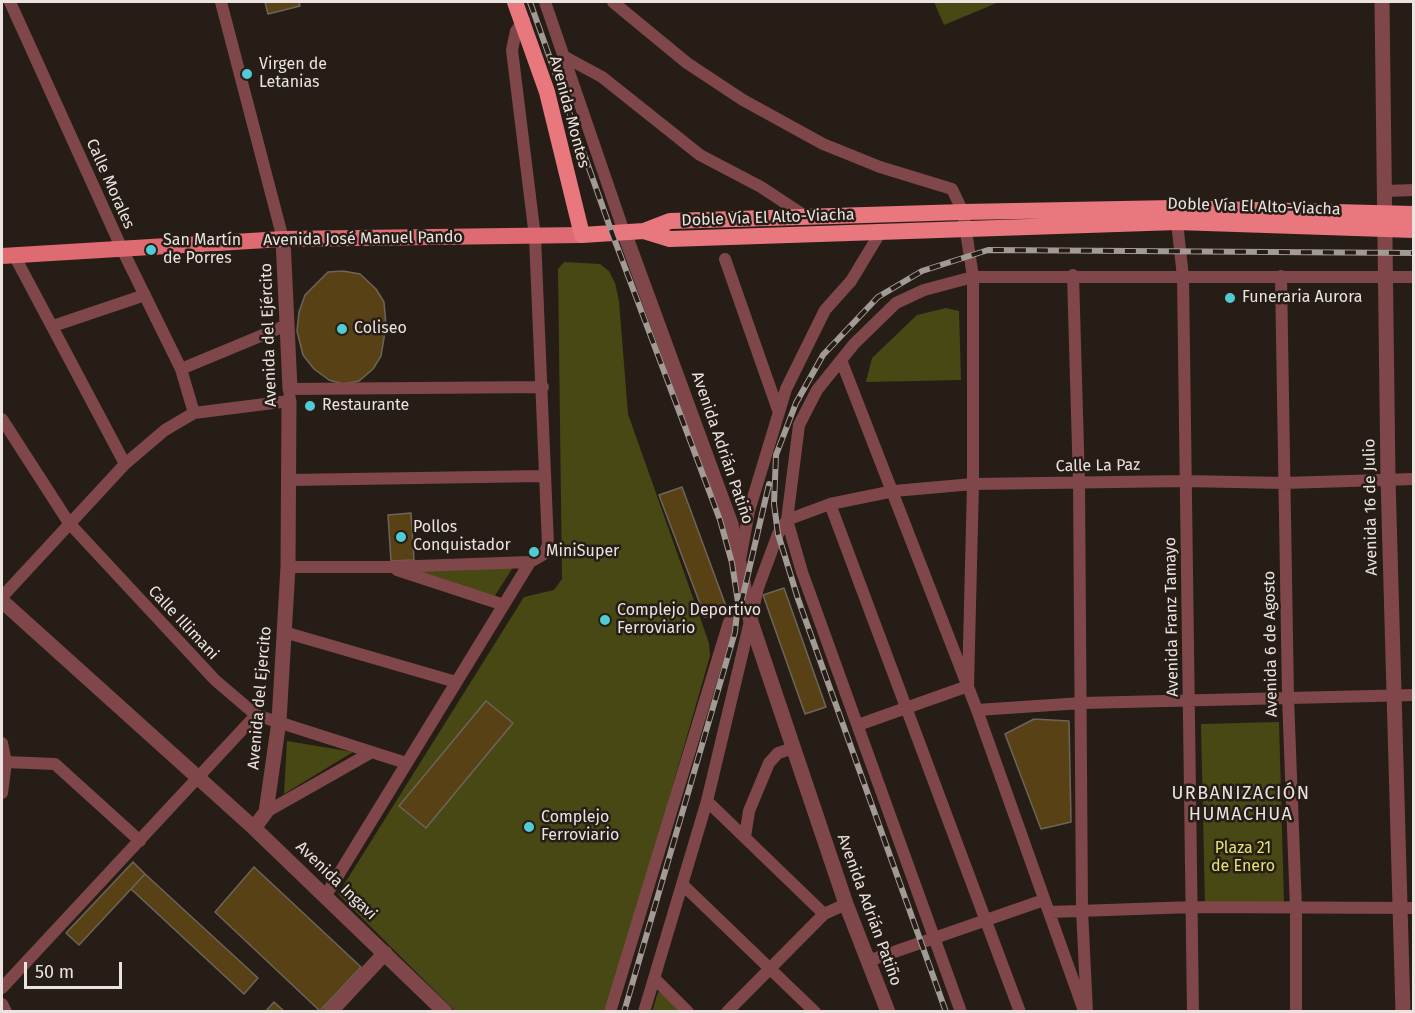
<!DOCTYPE html>
<html>
<head>
<meta charset="utf-8">
<style>
  body { margin:0 }
  #map { position:relative; width:1415px; height:1013px; overflow:hidden; background:#271d17; font-family:"Fira Sans",sans-serif }
  canvas { display:block }
  .frame { position:absolute; inset:0; border:3px solid #eae3df; pointer-events:none }
  .scale { position:absolute; left:24px; top:962px; width:98px; height:27px; box-sizing:border-box; border:3px solid #eae3df; border-top:0; padding-left:8px; font-size:18px; line-height:21px; white-space:nowrap; color:#eae3df; -webkit-text-stroke:4px #271d17; paint-order:stroke }
</style>
</head>
<body>
<div id="map">
<canvas width="1415" height="1013"></canvas>
<div class="frame"></div>
<div class="scale">50 m</div>
</div>
<script>
const ctx = document.querySelector('canvas').getContext('2d');
ctx.lineJoin = 'round';
function paint(path, color) {
  ctx.fillStyle = color;
  ctx.fill(path, 'evenodd');
}
function poly(rows) {
  const path = new Path2D();
  for (const r of rows) {
    path.moveTo(r[0], r[1]);
    for (let i = 2; i < r.length; i += 2) path.lineTo(r[i], r[i + 1]);
  }
  return path;
}
function strokePath(path, color, width, dash) {
  ctx.strokeStyle = color;
  ctx.lineWidth = width;
  ctx.lineCap = dash ? 'butt' : 'round';
  ctx.setLineDash(dash || []);
  ctx.stroke(path);
}
function write(font, color, halo, rows, align = 'center') {
  ctx.font = font + ' "Fira Sans",sans-serif';
  ctx.lineWidth = 5;
  ctx.setLineDash([]);
  ctx.textBaseline = 'middle';
  ctx.strokeStyle = halo;
  ctx.fillStyle = color;
  for (const [text, x, y, turn = 0] of rows) {
    ctx.save();
    ctx.translate(x, y);
    ctx.rotate((+turn || 0) * Math.PI / 180);
    ctx.textAlign = isNaN(turn) ? turn : align;
    if (halo) ctx.strokeText(text, 0, 0);
    ctx.fillText(text, 0, 0);
    ctx.restore();
  }
}
const green = poly([
  [934,2,999,2,944,25],
  [564,262,600,264,609,271,615,283,619,301,628,414,709,643,710,656,608,1011,455,1011,338,894,524,597,554,590,562,579,558,269],
  [946,308,959,311,961,380,866,382,872,358,917,315],
  [514,566,494,597,409,571],
  [1279,722,1284,903,1205,906,1201,724],
  [287,741,353,752,284,794],
  [658,992,666,995,681,1012,652,1012]
]);
const building = poly([
  [265,2,299,2,300,6,268,14,265,2],
  [343,271,360,274,376,289,384,302,386,326,381,356,373,369,359,381,343,384,329,380,314,369,303,355,297,331,299,312,305,295,328,272,343,271],
  [682,487,727,609,705,617,659,495,682,487],
  [411,513,414,560,391,561,388,515,411,513],
  [784,588,826,707,805,714,763,595,784,588],
  [486,701,513,723,426,828,399,806,486,701],
  [1034,719,1069,721,1071,822,1041,829,1005,734,1034,719],
  [133,862,145,874,79,945,66,933,133,862],
  [254,867,361,967,320,1011,215,912,254,867],
  [145,874,258,978,244,994,131,889,145,874],
  [274,1002,285,1012,265,1012,274,1002]
]);
const minor = poly([
  [10,2,122,249,181,369,194,413],
  [221,2,283,239],
  [545,2,624,232],
  [613,2,687,63,743,100,823,144,880,167,952,189,963,212,973,277,973,484,968,686],
  [565,57,602,77,700,155,761,187,805,216],
  [1386,191,1414,190],
  [1177,222,1183,277,1193,1012],
  [14,255,125,464],
  [725,259,778,410],
  [1073,275,1079,483,1082,910,1087,1012],
  [1281,276,1288,697,1296,908,1296,1012],
  [53,326,145,295],
  [841,360,977,710,1083,1008],
  [181,369,287,325],
  [2,419,69,523,215,680,256,715,406,763],
  [289,480,544,476],
  [830,504,1020,1012],
  [740,560,749,511,786,389,825,310,851,281,880,233],
  [288,567,389,567,530,562,544,554,548,545,535,237,512,50,516,31,524,20],
  [397,570,504,605],
  [2,597,125,464,165,430,194,413,289,401,290,389,543,387],
  [284,632,456,682],
  [977,710,1082,703,1414,695],
  [858,725,968,686],
  [2,743,6,762,2,793],
  [6,762,55,764,140,841],
  [707,801,824,914],
  [266,812,372,752],
  [745,837,749,811,769,763,778,753,794,748],
  [683,885,815,1012],
  [326,895,530,562],
  [1050,912,1193,907,1414,908],
  [868,961,1044,900],
  [654,978,688,1012],
  [2,988,256,715],
  [2,1004,6,1012],
  [610,1012,729,622],
  [644,1012,707,801,758,588,778,534,787,520,830,504,894,491,973,484,1186,481,1284,483,1414,479],
  [727,1012,824,914,846,904],
  [961,1012,802,572,787,520,799,425,817,390,854,344,896,303,924,290,973,277,1414,277]
]);
const tertiary = poly([
  [1382,2,1388,479,1403,1012],
  [624,232,731,524,751,622,846,904,888,1012],
  [283,239,290,389],
  [2,601,254,828,445,1012],
  [254,828,266,812,279,721,288,567,289,401],
  [330,1012,385,953]
]);
const primary = poly([
  [2,256,283,239,582,235]
]);
const trunk = poly([
  [515,2,547,92,582,235,644,231,670,221,963,212,1174,208,1414,214],
  [644,231,670,239,1177,222,1414,230]
]);
const rail = poly([
  [530,2,612,233,720,520,732,563,738,602,735,632,624,1012],
  [741,604,769,484],
  [946,1012,798,599,778,534,774,504,776,455,796,403,823,355,878,297,922,271,988,250,1414,253]
]);
const markers = [
  [247,74,6,"#51ccd5"],
  [151,250,6,"#51ccd5"],
  [1230,298,6,"#51ccd5"],
  [342,329,6,"#51ccd5"],
  [310,406,6,"#51ccd5"],
  [401,537,6,"#51ccd5"],
  [534,552,6,"#51ccd5"],
  [605,620,6,"#51ccd5"],
  [529,827,6,"#51ccd5"]
];
const poiNames = [
  ["Virgen de",259,65],
  ["Letanias",259,83],
  ["San Martín",163,241],
  ["de Porres",163,259],
  ["Funeraria Aurora",1242,298],
  ["Coliseo",354,329],
  ["Restaurante",322,406],
  ["Pollos",413,528],
  ["Conquistador",413,546],
  ["MiniSuper",546,552],
  ["Complejo Deportivo",617,611],
  ["Ferroviario",617,629],
  ["Complejo",541,818],
  ["Ferroviario",541,836]
];
const streetNames = [
  ["Avenida Montes",569,112,75],
  ["Calle Morales",110,184,66],
  ["Doble Vía El Alto-Viacha",1254,207,2],
  ["Doble Vía El Alto-Viacha",768,218,-2],
  ["Avenida José Manuel Pando",363,239,-1],
  ["Avenida del Ejército",269,335,-92],
  ["Avenida Adrián Patiño",722,448,71],
  ["Calle La Paz",1098,466,-1],
  ["Avenida 16 de Julio",1371,507,-91],
  ["Avenida Franz Tamayo",1172,617,-91],
  ["Calle Illimani",183,623,47],
  ["Avenida 6 de Agosto",1271,644,-91],
  ["Avenida del Ejercito",260,698,-85],
  ["Avenida Ingavi",336,881,44],
  ["Avenida Adrián Patiño",869,910,70]
];
const parkNames = [
  ["Plaza 21",1243,849],
  ["de Enero",1243,867]
];
const neighbourhoodNames = [
  ["URBANIZACIÓN",1241,794],
  ["HUMACHUA",1241,815]
];
paint(green, '#474814');
paint(building, '#594116');
strokePath(building, '#6c655a', 1.5);
strokePath(minor, '#7f4749', 12);
strokePath(tertiary, '#7f4749', 15);
strokePath(primary, '#de6a72', 16);
strokePath(trunk, '#e9777e', 16);
strokePath(rail, '#a29a95', 6);
strokePath(rail, '#271d17', 4, [11]);
for (const [x, y, r, color] of markers) {
  const dot = new Path2D();
  dot.arc(x, y, r, 0, 2 * Math.PI);
  ctx.fillStyle = color;
  ctx.fill(dot);
  strokePath(dot, '#271d17', 2);
}
write('16px', '#eae3df', '#271d17', poiNames, 'left');
write('16px', '#eae3df', '#271d17', streetNames);
write('16px', '#e3e46e', '#271d17', parkNames);
ctx.letterSpacing = '1.5px';
write('18px', '#eae3df', '#271d17', neighbourhoodNames);
ctx.letterSpacing = '0px';
</script>
</body>
</html>
